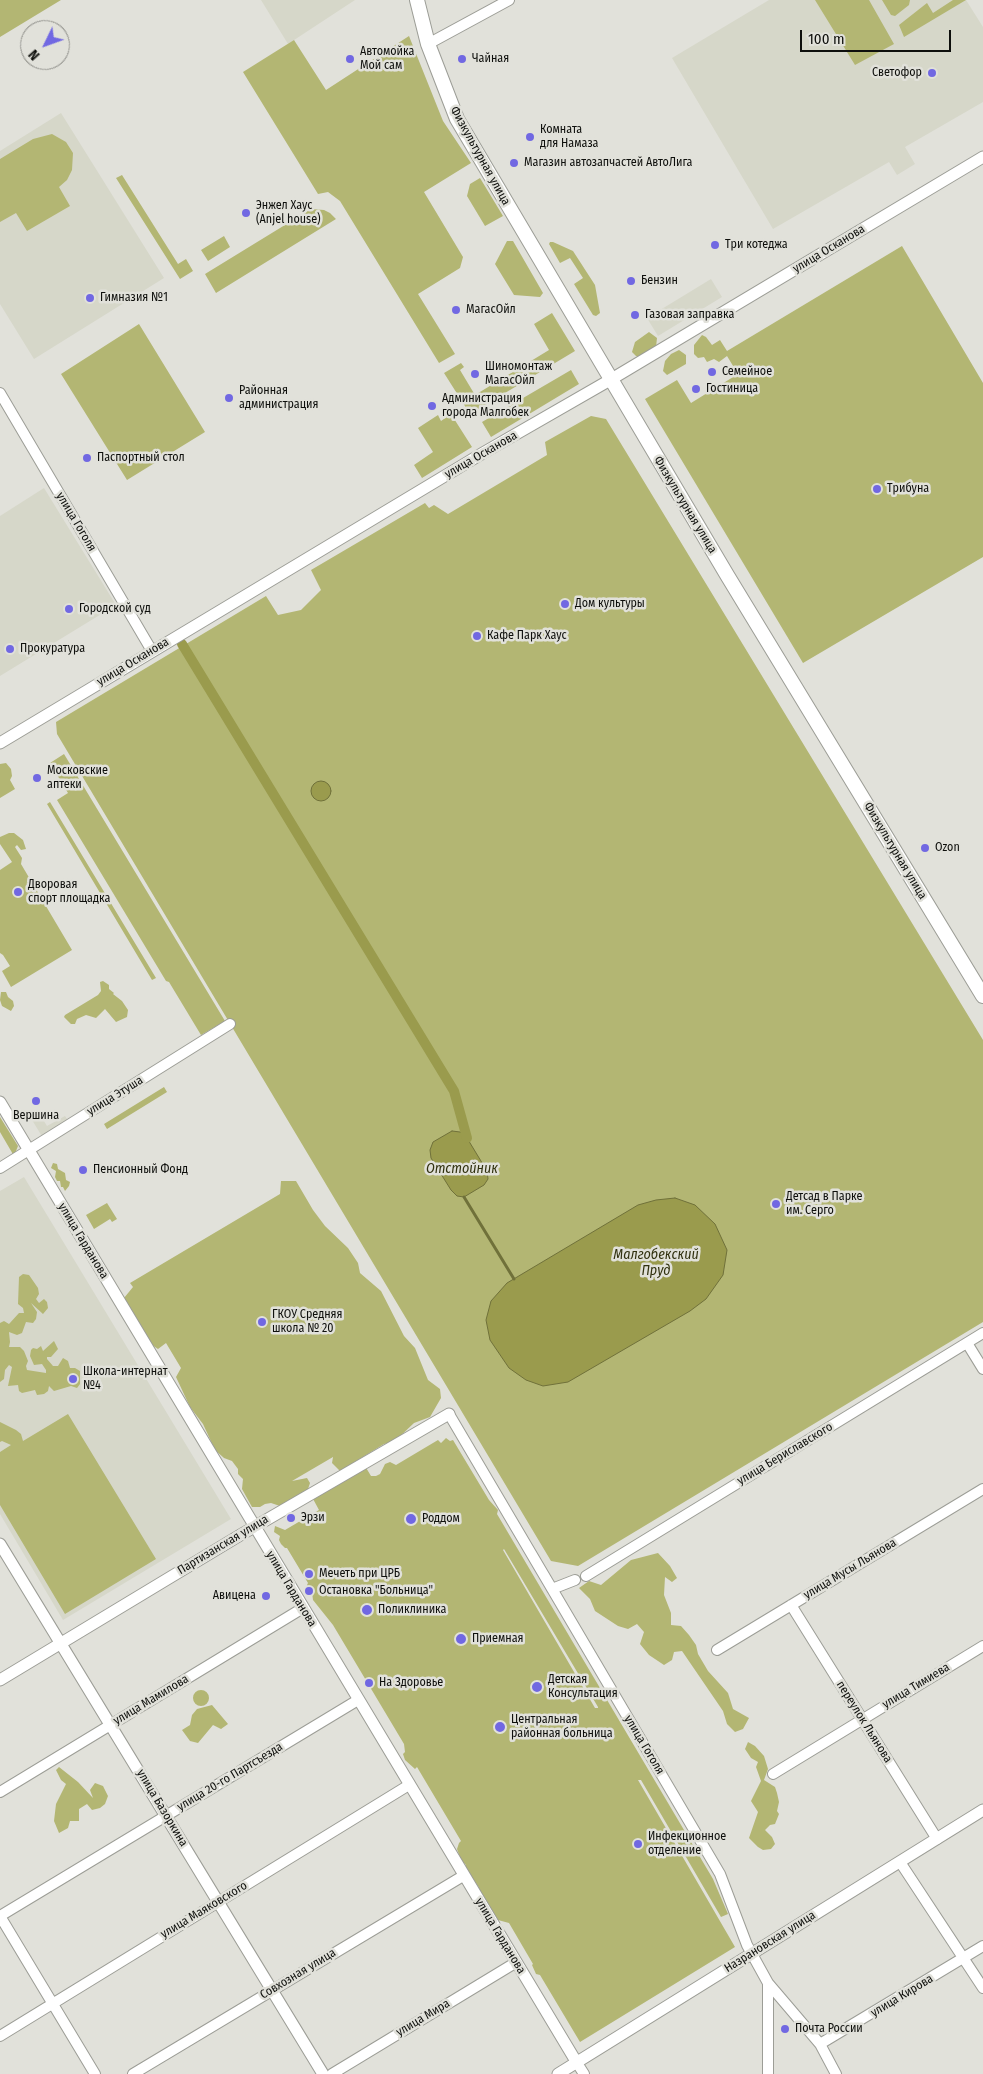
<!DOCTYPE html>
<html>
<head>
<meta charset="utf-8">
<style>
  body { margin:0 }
  #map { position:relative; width:983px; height:2074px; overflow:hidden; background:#e1e1da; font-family:"Fira Sans Condensed",sans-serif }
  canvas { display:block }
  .north { position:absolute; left:20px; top:20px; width:50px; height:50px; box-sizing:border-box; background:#e1e1da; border:1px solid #8d8d88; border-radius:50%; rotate:228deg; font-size:14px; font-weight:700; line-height:20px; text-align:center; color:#0e0f0c }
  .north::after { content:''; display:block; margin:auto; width:18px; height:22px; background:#7168e2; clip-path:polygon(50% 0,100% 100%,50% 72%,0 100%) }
  .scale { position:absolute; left:800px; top:30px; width:151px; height:22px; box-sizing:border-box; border:2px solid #0e0f0c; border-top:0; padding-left:6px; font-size:15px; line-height:18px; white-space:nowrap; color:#0e0f0c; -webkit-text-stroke:4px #e1e1da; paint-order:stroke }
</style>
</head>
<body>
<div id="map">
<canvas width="983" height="2074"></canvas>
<div class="north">N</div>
<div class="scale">100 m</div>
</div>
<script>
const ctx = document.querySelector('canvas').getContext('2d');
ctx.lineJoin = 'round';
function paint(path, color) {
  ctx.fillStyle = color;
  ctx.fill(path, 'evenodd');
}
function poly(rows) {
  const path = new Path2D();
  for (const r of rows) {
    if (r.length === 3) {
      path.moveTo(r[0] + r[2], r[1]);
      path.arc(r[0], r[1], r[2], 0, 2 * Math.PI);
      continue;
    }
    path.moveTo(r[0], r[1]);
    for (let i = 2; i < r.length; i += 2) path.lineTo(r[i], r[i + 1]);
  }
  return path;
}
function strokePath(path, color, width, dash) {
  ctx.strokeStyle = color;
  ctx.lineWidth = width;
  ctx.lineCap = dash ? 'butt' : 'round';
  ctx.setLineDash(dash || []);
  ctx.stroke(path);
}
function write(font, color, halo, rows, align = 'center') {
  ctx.font = font + ' "Fira Sans Condensed",sans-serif';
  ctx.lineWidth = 5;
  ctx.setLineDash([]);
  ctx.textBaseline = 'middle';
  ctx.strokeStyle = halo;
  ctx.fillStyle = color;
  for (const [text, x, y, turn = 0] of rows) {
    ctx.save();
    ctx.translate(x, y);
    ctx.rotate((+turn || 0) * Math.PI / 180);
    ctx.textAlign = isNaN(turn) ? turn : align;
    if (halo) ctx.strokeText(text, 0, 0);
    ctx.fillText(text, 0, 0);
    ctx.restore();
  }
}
const built = poly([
  [261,0,355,0,288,44],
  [769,0,966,0,983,27,983,102,905,147,915,164,897,175,889,162,773,229,672,58],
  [61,113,164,278,34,359,0,304,0,151],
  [711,279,722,297,658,336,647,318],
  [44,488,116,605,0,676,0,516],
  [37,1110,47,1126,65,1116,69,1122,43,1138,29,1115],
  [24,1177,231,1519,63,1620,0,1514,0,1191]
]);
const green = poly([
  [0,0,61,0,0,37],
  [815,0,869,0,894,44,855,65],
  [882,0,910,0,909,5,895,16,891,15],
  [953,0,966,0,904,37,899,25,927,3,933,13],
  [409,36,443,121,471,163,424,192,463,257,460,268,418,294,455,354,439,363,340,201,328,192,318,194,243,72,294,40,326,90],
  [52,134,66,142,73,153,72,170,67,180,59,187,70,206,27,231,16,213,0,222,0,159,33,139],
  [122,175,178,264,186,259,193,271,180,279,116,178],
  [480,178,503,216,485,226,467,196,470,184],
  [311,209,324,210,330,213,336,219,216,293,205,274],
  [224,236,230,247,208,261,201,250],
  [507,241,513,241,543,293,540,297,514,295,495,264],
  [550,242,553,242,573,251,595,285,600,313,596,316,593,315,574,284,583,278,570,258,560,263,549,244],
  [902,246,983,383,983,557,803,663,645,399,677,380,691,403,738,374,727,356,719,362,714,359,707,362,704,357,698,358,694,354,694,345,702,335,706,337,712,345,720,340,727,351],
  [552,313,575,351,470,414,444,373,461,363,464,367,460,370,475,395,549,350,534,324],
  [139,324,205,432,127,480,61,374],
  [649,332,657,338,656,347,639,357,636,356,632,352,635,342],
  [679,350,686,355,686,364,667,375,663,371,665,361,671,354],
  [571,370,579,384,491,437,482,422],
  [451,414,472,447,422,478,414,465,433,452,418,428,438,415,441,421],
  [591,416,606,419,983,1040,983,1322,578,1566,551,1561,57,734,56,722,266,596,278,615,301,610,321,590,311,570,425,503,429,508,434,505,448,514,547,455,545,442],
  [64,754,225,1021,201,1035,169,982,166,981,57,800,68,793,50,763],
  [6,763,11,769,12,776,10,780,15,789,0,798,0,764],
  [50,802,156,978,152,980,47,804],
  [9,833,14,833,23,840,26,849,21,850,17,845,15,847,22,858,21,864,72,950,11,987,2,971,10,966,3,955,0,953,0,870,12,862,0,844,0,837],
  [103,981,109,985,109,989,114,993,113,994,122,1001,128,1010,127,1017,116,1022,105,1009,96,1018,86,1015,77,1019,75,1024,71,1024,64,1017,65,1015,98,995,101,991,100,982],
  [1,992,6,992,8,997,13,1001,14,1006,11,1011,2,1006,0,1000],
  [164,1087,167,1092,107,1129,104,1124],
  [0,1117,18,1146,14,1156,0,1132],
  [53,1163,57,1164,58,1169,65,1173,66,1180,70,1182,69,1186,65,1191,63,1187,61,1187,60,1181,57,1181,55,1177,56,1171,51,1168],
  [281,1181,296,1181,313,1210,325,1226,348,1248,358,1263,360,1273,381,1291,404,1336,415,1348,428,1380,440,1389,441,1398,430,1417,414,1423,394,1442,384,1444,340,1471,332,1463,333,1457,292,1481,307,1478,310,1483,306,1495,280,1506,271,1503,265,1504,260,1507,252,1507,242,1489,243,1479,238,1474,238,1469,232,1461,224,1458,215,1450,203,1424,190,1407,176,1377,181,1368,166,1343,158,1349,152,1345,124,1298,133,1287,130,1283,280,1194],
  [107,1203,117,1219,112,1222,110,1219,94,1229,86,1215],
  [23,1274,29,1275,38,1288,39,1294,36,1299,39,1303,44,1299,47,1302,48,1308,43,1314,31,1303,37,1312,36,1319,33,1323,26,1322,22,1333,17,1335,9,1332,10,1342,9,1347,20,1347,24,1351,28,1361,26,1366,27,1370,46,1373,46,1370,42,1364,34,1365,30,1356,31,1350,33,1348,37,1349,41,1346,43,1351,54,1341,58,1349,51,1357,47,1357,47,1359,53,1366,58,1366,63,1358,68,1361,70,1368,75,1368,80,1371,80,1384,77,1388,71,1386,54,1391,49,1386,48,1391,44,1394,37,1395,35,1390,22,1393,19,1391,18,1385,8,1386,12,1367,9,1365,5,1370,4,1379,0,1382,0,1323,4,1321,9,1324,19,1313,24,1313,23,1308,18,1304,19,1277],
  [68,1414,156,1559,65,1614,0,1505,0,1452,11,1445,2,1441,0,1442,0,1422,16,1430,21,1434,23,1441],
  [446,1438,450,1441,453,1440,489,1500,498,1510,497,1514,713,1879,728,1914,721,1917,641,1780,638,1780,735,1947,580,2042,540,1975,536,1974,532,1965,533,1964,509,1923,498,1920,486,1904,478,1886,466,1869,466,1865,461,1860,457,1849,459,1843,461,1841,417,1767,415,1769,405,1760,403,1754,405,1752,404,1744,333,1625,313,1600,312,1592,307,1585,308,1583,287,1548,285,1548,281,1544,279,1540,280,1536,274,1532,275,1526,285,1530,319,1510,312,1497,365,1466,371,1476,376,1476,380,1474,385,1464,390,1462,396,1465,438,1440,441,1443],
  [504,1549,598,1707,598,1708,595,1708,503,1550],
  [658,1553,670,1566,677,1578,672,1582,665,1577,664,1595,671,1613,671,1625,681,1626,689,1635,696,1645,698,1654,708,1671,728,1693,733,1709,749,1718,743,1729,735,1732,727,1724,723,1711,682,1651,674,1652,672,1660,664,1665,649,1655,640,1644,644,1632,637,1624,628,1629,618,1626,595,1611,590,1599,579,1588,589,1581,601,1585,631,1560],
  [201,1698,8],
  [212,1705,228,1724,221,1729,213,1725,198,1743,190,1741,182,1730,190,1725,192,1715,197,1709],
  [748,1742,755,1746,764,1756,768,1769,764,1780,775,1787,777,1793,779,1802,777,1811,779,1814,775,1824,770,1825,765,1830,772,1837,775,1844,771,1849,763,1850,758,1847,749,1838,758,1812,751,1801,761,1781,756,1767,758,1762,751,1758,745,1749],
  [59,1767,78,1782,93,1798,90,1790,95,1783,103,1786,108,1796,105,1804,100,1808,92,1810,87,1804,79,1809,79,1821,70,1821,68,1828,59,1833,54,1821,56,1804,66,1784,61,1780,56,1770]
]);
const water = poly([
  [321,791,10],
  [452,1131,460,1132,467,1138,487,1171,488,1179,484,1185,464,1197,457,1196,451,1190,431,1158,430,1150,433,1142,452,1131],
  [675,1198,695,1205,715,1224,727,1250,723,1275,706,1299,690,1311,568,1382,543,1386,526,1380,509,1368,490,1340,486,1320,491,1301,507,1283,638,1205,656,1200,675,1198]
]);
const stream = poly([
  [464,1197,514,1279]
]);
const canal = poly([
  [182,644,454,1091,467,1138]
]);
const minor = poly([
  [428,44,509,0],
  [0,393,152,651],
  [0,1168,230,1024],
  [967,1343,983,1369],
  [449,1414,720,1874,747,1945,768,1983,820,2044,836,2074],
  [586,1576,983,1333],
  [552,1589,575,1580],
  [791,1605,937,1839],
  [717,1650,983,1489],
  [773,1774,983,1646],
  [0,1792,303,1608],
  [900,1862,983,1988],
  [0,1916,358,1700],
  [0,1916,95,2074],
  [0,2036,409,1785],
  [820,2044,983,1946],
  [577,2063,584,2074],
  [133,2074,463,1876],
  [332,2074,515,1963],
  [768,2074,768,1983]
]);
const tertiary = poly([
  [0,743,483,453,610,380,983,157],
  [0,1102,577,2063],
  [0,1544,323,2074],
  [0,1680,242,1534,449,1414],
  [558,2074,983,1810]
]);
const secondary = poly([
  [417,0,428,44,457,119,727,575,983,996]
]);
const markers = [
  [350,59,5,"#7168e2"],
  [462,59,5,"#7168e2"],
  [932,73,5,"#7168e2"],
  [530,137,5,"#7168e2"],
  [514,163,5,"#7168e2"],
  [246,213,5,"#7168e2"],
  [715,245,5,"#7168e2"],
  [631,281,5,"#7168e2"],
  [90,298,5,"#7168e2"],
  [456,310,5,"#7168e2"],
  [635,315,5,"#7168e2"],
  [712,372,5,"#7168e2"],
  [475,374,5,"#7168e2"],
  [696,389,5,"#7168e2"],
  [229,398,5,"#7168e2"],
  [432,406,5,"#7168e2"],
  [87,458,5,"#7168e2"],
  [877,489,5,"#7168e2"],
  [565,604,5,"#7168e2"],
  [69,609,5,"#7168e2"],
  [477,636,5,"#7168e2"],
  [10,649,5,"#7168e2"],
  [37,778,5,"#7168e2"],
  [925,848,5,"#7168e2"],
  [18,892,5,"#7168e2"],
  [36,1101,5,"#7168e2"],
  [83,1170,5,"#7168e2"],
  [776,1204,5,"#7168e2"],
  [262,1322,5,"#7168e2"],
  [73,1379,5,"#7168e2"],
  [291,1518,5,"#7168e2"],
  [411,1519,6,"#7168e2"],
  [309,1574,5,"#7168e2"],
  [309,1591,5,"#7168e2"],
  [266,1596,5,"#7168e2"],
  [367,1610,6,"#7168e2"],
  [461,1639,6,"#7168e2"],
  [369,1683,5,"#7168e2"],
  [537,1687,6,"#7168e2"],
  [500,1727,6,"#7168e2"],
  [638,1844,5,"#7168e2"],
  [785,2029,5,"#7168e2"]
];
const poiNames = [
  ["Автомойка",360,52],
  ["Мой сам",360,66],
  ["Чайная",472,59],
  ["Светофор",922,73,"right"],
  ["Комната",540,130],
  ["для Намаза",540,144],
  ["Магазин автозапчастей АвтоЛига",524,163],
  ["Энжел Хаус",256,206],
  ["(Anjel house)",256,220],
  ["Три котеджа",725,245],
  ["Бензин",641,281],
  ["Гимназия №1",100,298],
  ["МагасОйл",466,310],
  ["Газовая заправка",645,315],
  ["Шиномонтаж",485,367],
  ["МагасОйл",485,381],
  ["Семейное",722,372],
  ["Гостиница",706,389],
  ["Районная",239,391],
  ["администрация",239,405],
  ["Администрация",442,399],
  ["города Малгобек",442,413],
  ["Паспортный стол",97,458],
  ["Трибуна",887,489],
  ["Дом культуры",575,604],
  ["Городской суд",79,609],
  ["Кафе Парк Хаус",487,636],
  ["Прокуратура",20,649],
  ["Московские",47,771],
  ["аптеки",47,785],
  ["Ozon",935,848],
  ["Дворовая",28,885],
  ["спорт площадка",28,899],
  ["Вершина",36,1116,"center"],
  ["Пенсионный Фонд",93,1170],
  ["Детсад в Парке",786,1197],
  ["им. Серго",786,1211],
  ["ГКОУ Средняя",272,1315],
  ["школа № 20",272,1329],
  ["Школа-интернат",83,1372],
  ["№4",83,1386],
  ["Эрзи",301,1518],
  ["Роддом",422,1519],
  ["Мечеть при ЦРБ",319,1574],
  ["Остановка \"Больница\"",319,1591],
  ["Авицена",256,1596,"right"],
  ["Поликлиника",378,1610],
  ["Приемная",472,1639],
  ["Детская",548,1680],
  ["Консультация",548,1694],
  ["На Здоровье",379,1683],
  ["Центральная",511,1720],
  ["районная больница",511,1734],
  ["Инфекционное",648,1837],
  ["отделение",648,1851],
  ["Почта России",795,2029]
];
const streetNames = [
  ["Физкультурная улица",480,156,61],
  ["улица Осканова",829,249,-31],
  ["улица Осканова",481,455,-30],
  ["Физкультурная улица",685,505,59],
  ["улица Гоголя",76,522,59],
  ["улица Осканова",133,662,-31],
  ["Физкультурная улица",895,851,59],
  ["улица Этуша",115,1096,-32],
  ["улица Гарданова",83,1241,59],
  ["улица Бериславского",785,1454,-31],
  ["Партизанская улица",223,1545,-31],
  ["улица Мусы Льянова",850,1569,-31],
  ["улица Гарданова",291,1589,59],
  ["улица Тимиева",916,1686,-31],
  ["улица Мамилова",151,1700,-31],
  ["переулок Льянова",864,1722,58],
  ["улица Гоголя",644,1745,59],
  ["улица 20-го Партсъезда",230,1777,-31],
  ["улица Базоркина",162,1808,59],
  ["улица Маяковского",204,1910,-31],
  ["улица Гарданова",500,1936,59],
  ["Назрановская улица",770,1942,-32],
  ["Совхозная улица",298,1974,-31],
  ["улица Кирова",902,1996,-31],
  ["улица Мира",423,2018,-31]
];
const waterNames = [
  ["Отстойник",462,1169],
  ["Малгобекский",656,1255],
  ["Пруд",656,1271]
];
paint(built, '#d6d7c9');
paint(green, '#b3b673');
paint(water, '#9a9b4d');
strokePath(water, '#70713a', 1);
strokePath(stream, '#70713a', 3);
strokePath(canal, '#9a9b4d', 10);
strokePath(minor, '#9c9d96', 12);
strokePath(tertiary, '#9c9d96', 13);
strokePath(secondary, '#9c9d96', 16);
strokePath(minor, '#fff', 10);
strokePath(tertiary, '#fff', 11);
strokePath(secondary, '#fff', 14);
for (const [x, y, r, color] of markers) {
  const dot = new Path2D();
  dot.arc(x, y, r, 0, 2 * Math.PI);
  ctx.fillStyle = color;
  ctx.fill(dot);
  strokePath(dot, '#e1e1da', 2);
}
write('12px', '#0e0f0c', '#e1e1da', poiNames, 'left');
write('12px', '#0e0f0c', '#e1e1da', streetNames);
write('italic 14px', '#31310f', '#e1e1da', waterNames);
</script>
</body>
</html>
